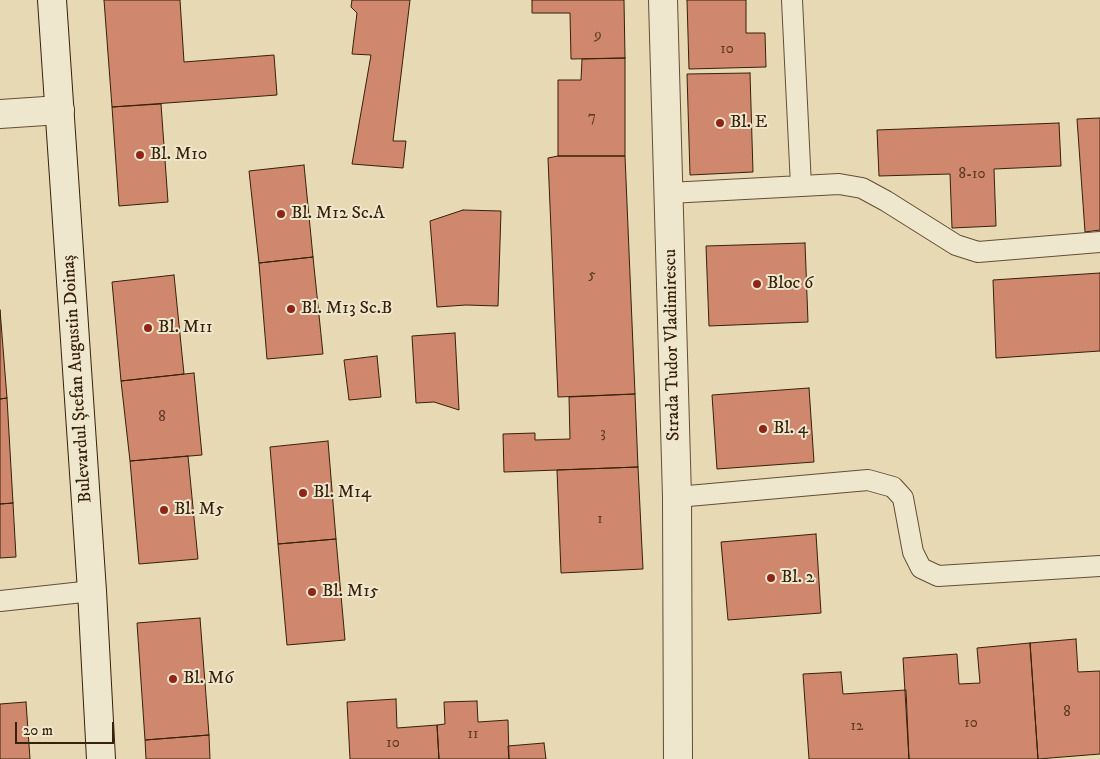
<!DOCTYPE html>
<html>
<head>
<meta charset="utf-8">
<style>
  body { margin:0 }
  #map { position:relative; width:1100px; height:759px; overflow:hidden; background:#e7d9b4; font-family:"IM FELL DW Pica",serif }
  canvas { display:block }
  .scale { position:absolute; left:15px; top:722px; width:99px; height:22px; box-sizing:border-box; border:2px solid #362109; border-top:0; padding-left:6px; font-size:15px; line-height:18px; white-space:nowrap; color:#362109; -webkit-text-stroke:4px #efe6ce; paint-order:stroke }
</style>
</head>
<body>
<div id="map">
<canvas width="1100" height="759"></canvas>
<div class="scale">20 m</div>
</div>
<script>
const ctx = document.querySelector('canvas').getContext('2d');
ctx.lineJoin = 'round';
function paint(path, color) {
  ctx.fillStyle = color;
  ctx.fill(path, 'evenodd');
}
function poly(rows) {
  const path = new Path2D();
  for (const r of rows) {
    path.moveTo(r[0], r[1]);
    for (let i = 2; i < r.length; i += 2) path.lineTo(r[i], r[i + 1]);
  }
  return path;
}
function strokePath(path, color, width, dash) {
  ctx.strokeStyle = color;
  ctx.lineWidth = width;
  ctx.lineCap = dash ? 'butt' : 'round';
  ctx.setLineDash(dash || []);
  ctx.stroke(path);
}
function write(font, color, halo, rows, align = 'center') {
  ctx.font = font + ' "IM FELL DW Pica",serif';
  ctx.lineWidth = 4;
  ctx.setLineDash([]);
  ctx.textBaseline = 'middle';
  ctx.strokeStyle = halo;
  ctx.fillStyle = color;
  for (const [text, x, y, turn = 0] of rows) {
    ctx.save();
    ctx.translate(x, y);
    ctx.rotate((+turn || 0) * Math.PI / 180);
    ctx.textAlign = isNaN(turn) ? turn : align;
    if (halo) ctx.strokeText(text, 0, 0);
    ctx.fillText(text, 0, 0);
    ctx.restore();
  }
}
const building = poly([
  [104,0,180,0,184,62,274,55,277,95,112,107,104,0],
  [352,0,410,0,393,141,406,141,403,168,352,164,371,55,352,54,357,13,351,7,352,0],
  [532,0,624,0,625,58,571,59,570,13,532,13,532,0],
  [687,0,746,0,746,33,765,33,766,67,689,69,687,0],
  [625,58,625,156,558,156,558,80,581,80,582,59,625,58],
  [750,73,753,172,690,175,687,74,750,73],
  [161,104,168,202,119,206,112,107,161,104],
  [1100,118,1100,230,1085,232,1077,119,1100,118],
  [1059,123,1061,166,994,169,996,226,952,228,950,174,879,176,877,130,1059,123],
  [558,156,625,156,635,394,558,397,548,158,558,156],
  [304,165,313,257,259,263,249,171,304,165],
  [463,210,501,211,498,306,466,305,437,307,430,221,463,210],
  [805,243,808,322,709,326,706,246,805,243],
  [313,257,323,354,267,359,259,263,313,257],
  [1100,273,1100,351,996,358,993,280,1100,273],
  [174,275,184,374,121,381,112,282,174,275],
  [0,310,7,398,0,399,0,310],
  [455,333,459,410,434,402,416,403,412,336,455,333],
  [377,356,381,397,349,400,344,360,377,356],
  [194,373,202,455,130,461,121,381,194,373],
  [809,388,814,462,717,469,712,395,809,388],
  [635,394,638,467,504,472,503,434,535,433,535,440,570,439,569,397,635,394],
  [7,398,13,503,0,504,0,399,7,398],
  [328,441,336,539,278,544,270,447,328,441],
  [188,456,198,559,139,564,130,461,188,456],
  [638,467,643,569,561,573,557,470,638,467],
  [13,503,16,557,0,558,0,504,13,503],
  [816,534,821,613,728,620,721,542,816,534],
  [336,539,345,640,287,645,278,544,336,539],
  [200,618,209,735,145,740,137,623,200,618],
  [1076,639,1078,672,1100,671,1100,754,1038,759,1030,643,1076,639],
  [1030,643,1038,759,909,759,903,658,957,654,959,684,980,683,977,648,1030,643],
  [841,672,843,694,906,690,909,759,809,759,803,674,841,672],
  [396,699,397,728,437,725,439,759,350,759,347,702,396,699],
  [477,701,478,722,508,720,509,759,439,759,437,725,445,724,444,702,477,701],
  [26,702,30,759,0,759,0,704,26,702],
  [209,735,210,759,146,759,145,740,209,735],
  [544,743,546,759,509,759,508,746,544,743]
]);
const service = poly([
  [792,0,801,186],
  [669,193,839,184,862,188,886,201,956,245,978,252,1100,242],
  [677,497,868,480,893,487,903,498,913,552,921,568,938,576,1100,566],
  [0,601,92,591]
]);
const minor = poly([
  [663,0,677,497,678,759],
  [0,114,60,110]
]);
const secondary = poly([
  [52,0,92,591,101,759]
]);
const markers = [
  [720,123,5,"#8f2418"],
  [140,155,5,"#8f2418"],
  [281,214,5,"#8f2418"],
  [757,284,5,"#8f2418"],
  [291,309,5,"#8f2418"],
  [148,328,5,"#8f2418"],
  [763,429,5,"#8f2418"],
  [303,493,5,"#8f2418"],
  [164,510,5,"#8f2418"],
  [771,578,5,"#8f2418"],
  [312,592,5,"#8f2418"],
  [173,679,5,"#8f2418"]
];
const numberNames = [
  ["9",598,36],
  ["10",727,50],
  ["7",592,118],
  ["8-10",972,175],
  ["5",592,276],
  ["8",162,418],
  ["3",603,434],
  ["1",600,520],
  ["8",1067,713],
  ["10",971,724],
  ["12",857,727],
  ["11",473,735],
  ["10",393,744]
];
const poiNames = [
  ["Bl. E",730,123],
  ["Bl. M10",150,155],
  ["Bl. M12 Sc.A",291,214],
  ["Bloc 6",767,284],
  ["Bl. M13 Sc.B",301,309],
  ["Bl. M11",158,328],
  ["Bl. 4",773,429],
  ["Bl. M14",313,493],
  ["Bl. M5",174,510],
  ["Bl. 2",781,578],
  ["Bl. M15",322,592],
  ["Bl. M6",183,679]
];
const streetNames = [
  ["Strada Tudor Vladimirescu",673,345,-91],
  ["Bulevardul Ștefan Augustin Doinaș",78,379,-94]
];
paint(building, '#cf876d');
strokePath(building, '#362109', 1);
strokePath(service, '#624f34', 22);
strokePath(minor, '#624f34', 30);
strokePath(secondary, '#362109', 30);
strokePath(service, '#efe6ce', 20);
strokePath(minor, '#efe6ce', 28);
strokePath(secondary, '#efe6ce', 28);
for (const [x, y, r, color] of markers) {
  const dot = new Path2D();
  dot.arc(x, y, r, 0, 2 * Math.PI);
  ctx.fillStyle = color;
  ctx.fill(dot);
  strokePath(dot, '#efe6ce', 2);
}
write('15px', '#5c3a22', null, numberNames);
write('18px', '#362109', '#efe6ce', poiNames, 'left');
write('18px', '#362109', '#efe6ce', streetNames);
</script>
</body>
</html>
